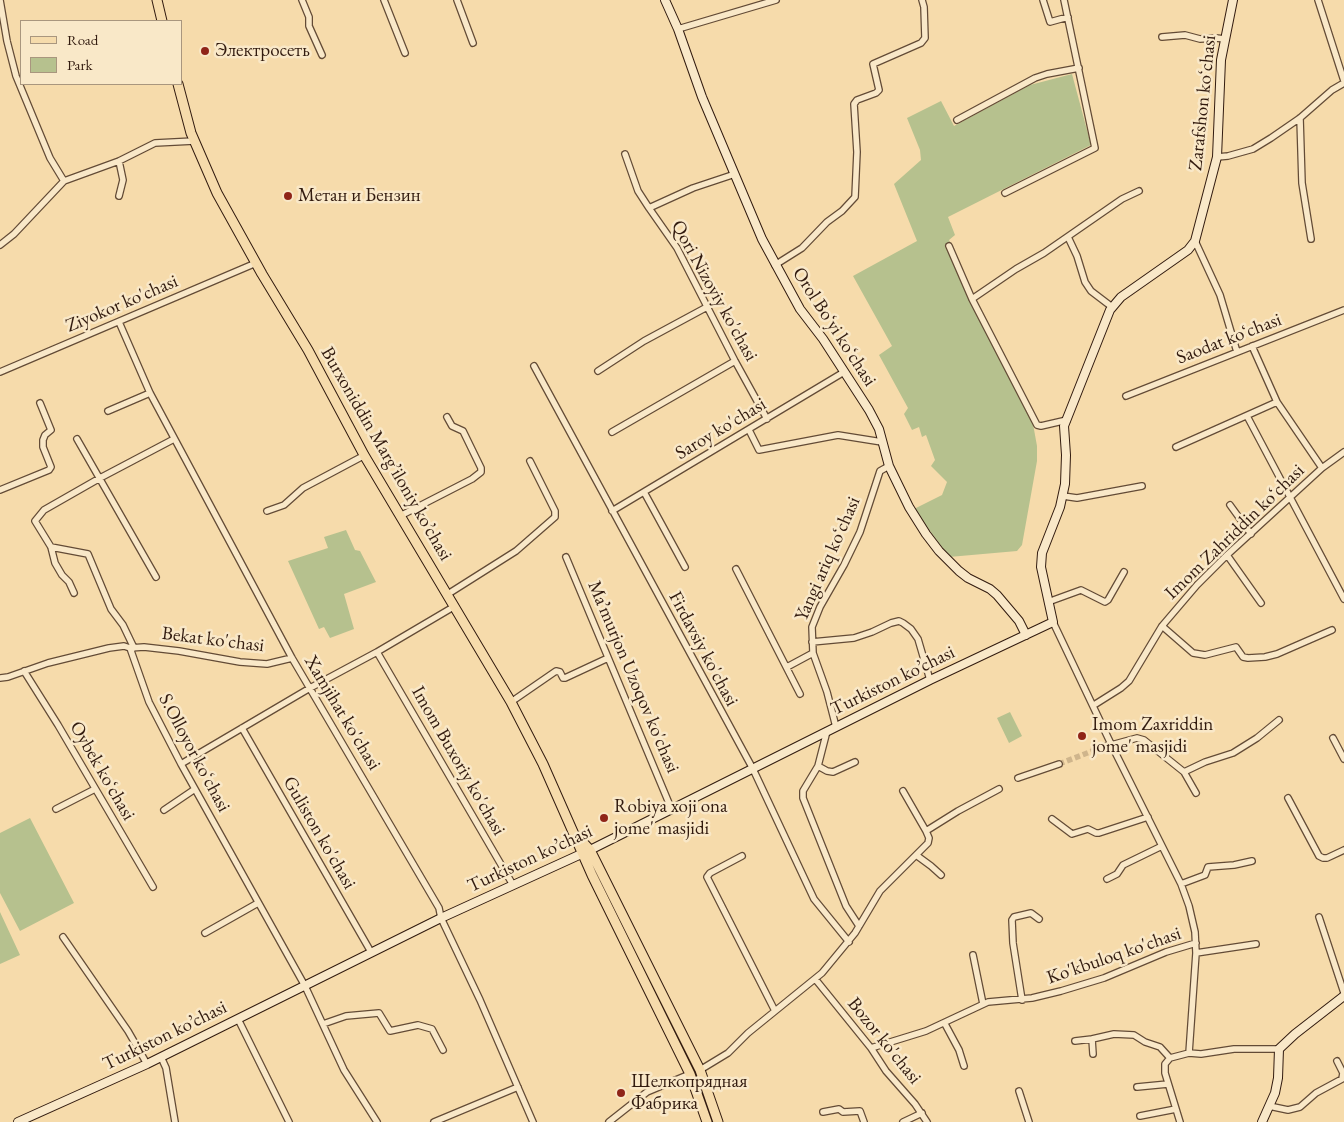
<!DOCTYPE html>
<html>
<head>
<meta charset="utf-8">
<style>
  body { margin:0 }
  #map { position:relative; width:1344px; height:1122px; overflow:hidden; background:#f6dbab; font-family:"EB Garamond",serif }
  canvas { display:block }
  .legend { position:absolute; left:20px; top:20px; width:162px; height:65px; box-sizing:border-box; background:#f9e8c8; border:1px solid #a9967e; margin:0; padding:6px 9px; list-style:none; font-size:15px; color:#321b0f }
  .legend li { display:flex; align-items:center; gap:10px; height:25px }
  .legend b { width:25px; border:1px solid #a9967e }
</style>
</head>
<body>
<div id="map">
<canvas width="1344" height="1122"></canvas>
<ul class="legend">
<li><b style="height:6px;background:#f6dbab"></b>Road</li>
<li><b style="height:14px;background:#b6c18e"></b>Park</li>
</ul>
</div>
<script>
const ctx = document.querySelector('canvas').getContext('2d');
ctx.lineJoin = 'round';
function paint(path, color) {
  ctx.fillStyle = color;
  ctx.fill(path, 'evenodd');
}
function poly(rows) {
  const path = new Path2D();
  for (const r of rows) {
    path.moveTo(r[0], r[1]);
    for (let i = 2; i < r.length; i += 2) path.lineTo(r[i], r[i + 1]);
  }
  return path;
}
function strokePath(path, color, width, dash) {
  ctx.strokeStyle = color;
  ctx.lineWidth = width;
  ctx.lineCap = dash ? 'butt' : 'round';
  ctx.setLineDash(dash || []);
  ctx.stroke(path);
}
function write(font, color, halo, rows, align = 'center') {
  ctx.font = font + ' "EB Garamond",serif';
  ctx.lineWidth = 5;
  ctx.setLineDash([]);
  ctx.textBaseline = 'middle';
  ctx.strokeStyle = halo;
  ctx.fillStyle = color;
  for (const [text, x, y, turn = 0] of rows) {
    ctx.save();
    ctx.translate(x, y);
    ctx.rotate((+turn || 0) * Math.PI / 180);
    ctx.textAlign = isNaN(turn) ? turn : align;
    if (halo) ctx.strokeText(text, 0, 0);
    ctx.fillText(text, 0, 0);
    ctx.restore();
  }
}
const green = poly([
  [1072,74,1091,145,948,217,955,235,949,240,999,354,1033,424,1037,446,1037,461,1022,545,1017,551,949,557,914,509,942,495,947,482,931,466,935,460,926,435,922,437,919,427,912,430,904,414,908,408,879,355,892,346,853,276,917,241,894,184,921,160,920,150,907,118,941,101,954,126,1030,85],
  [346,530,355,550,360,551,376,582,344,594,354,629,330,638,324,627,319,629,288,561,328,548,324,537],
  [1010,712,1022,736,1009,743,997,718],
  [30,818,74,903,20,931,0,893,0,833],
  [0,912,20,955,0,964]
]);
const streetTunnel = poly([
  [1059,764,1100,748]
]);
const street = poly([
  [0,0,7,41,16,76,50,158,64,181],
  [302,0,309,17,309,26,322,55],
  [384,0,405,53],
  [457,0,473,43],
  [1043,0,1050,22,1068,17],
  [1318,0,1344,81],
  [678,29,776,0],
  [1162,37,1185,35,1200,39,1216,38,1225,39],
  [1300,118,1302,183,1311,239],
  [957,120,1035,78,1047,74,1079,68],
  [625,154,638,191,649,208],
  [1217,157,1228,156,1253,149,1271,138,1300,118,1332,90,1344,83],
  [119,161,123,180,119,196],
  [735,174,693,188,649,208,677,248,735,361,767,419],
  [1005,193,1095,148,1064,0],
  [1068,237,1077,256,1085,282,1091,291,1112,307],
  [1195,241,1220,295,1237,352],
  [0,245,14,234,64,181,119,161,155,143,194,141],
  [949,246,972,299,1037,425,1041,426,1067,420],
  [775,265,802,248,827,222,842,211,855,197,857,152,854,104,857,100,876,93,879,90,873,64,921,43,925,38,924,7,922,0],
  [972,299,1016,269,1044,253,1122,199,1139,191],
  [119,322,150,393,292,658,439,908,441,918,480,1000,533,1122],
  [1252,346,1277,402,1322,468],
  [534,366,753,769,814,899,849,942],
  [598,371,644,341,707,307],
  [0,372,256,263],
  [1126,396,1344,310],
  [108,411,150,393],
  [1247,416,1344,599],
  [749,430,759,450,838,435,882,442],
  [612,432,735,361],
  [77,439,156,577],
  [1176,447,1277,402],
  [0,490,49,470,51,467,43,447,43,440,45,435,51,430,40,403],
  [644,492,685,567],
  [1063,496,1077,498,1142,486],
  [1230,505,1251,534],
  [267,511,284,505,303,488,365,455],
  [612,511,844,372],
  [400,516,472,479,481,472,481,468,463,431,452,426,447,417],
  [51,547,88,554,111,609,123,625,134,648],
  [1227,555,1261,603],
  [566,557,671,808],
  [736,569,800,694],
  [74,593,69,582,62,575,55,563,51,547,35,521,44,510,100,478,174,439],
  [448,594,516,551,555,517,555,511,530,461],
  [1048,602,1081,590,1105,602,1108,600,1124,572],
  [1053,622,1111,744,1181,884,1189,906,1195,932,1196,953,1189,1053],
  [1162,626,1193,653,1205,655,1236,647,1243,657,1248,658,1265,657,1277,654,1332,630],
  [812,642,854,638,872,632,891,623,899,621,903,623,911,629,918,639,930,680],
  [130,648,144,647,179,651,240,662,267,664,292,658],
  [377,652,513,885],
  [787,667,813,653],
  [24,671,58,725,153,887],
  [0,678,8,677,48,663,109,648,124,646,130,648,149,702,181,764,305,986,344,1070,377,1122],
  [511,702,556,671,560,672,563,678,565,678,608,658],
  [1094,705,1121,688,1129,681,1162,626,1197,585,1227,555,1322,468,1344,452],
  [836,727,827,692,813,653,812,627,820,607,844,565,860,532,880,471,889,466],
  [242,728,371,952],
  [827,731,818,766,803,791,803,798,846,906,859,926],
  [1333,738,1344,759],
  [1100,748,1137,738,1144,740,1184,772,1196,793],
  [181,764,310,688,377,652,455,606],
  [818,766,827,771,833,772,855,762],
  [1184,772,1205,762,1233,753,1257,738,1279,720],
  [1018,778,1059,764],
  [903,791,926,831],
  [1288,798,1319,856,1323,858,1327,858,1344,850],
  [56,809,95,789],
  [164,810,195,789],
  [1052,819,1072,834,1088,829,1096,833,1099,833,1148,817],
  [916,855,931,866,941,875],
  [742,856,710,873,707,877,775,1011],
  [1107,879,1117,874,1123,865,1162,846],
  [1181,884,1205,875,1208,867,1234,865,1252,861],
  [1319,917,1344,993],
  [205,933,258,903],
  [63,937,128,1031,147,1064],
  [1196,953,1256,944],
  [973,955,983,1004],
  [816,980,871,1048,886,1071,915,1104,927,1122],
  [1022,1000,1013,943,1012,920,1014,917,1031,913,1039,919],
  [238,1019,289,1122],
  [323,1024,346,1016,379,1013,390,1031,418,1025,432,1029,443,1050],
  [945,1024,959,1050,964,1066],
  [1075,1041,1092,1039],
  [871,1048,926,1031,988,1002,1032,998,1061,991,1104,978,1166,952,1196,943],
  [1093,1054,1092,1039,1114,1034,1134,1035,1145,1042,1160,1047,1170,1058],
  [161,1057,166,1068,175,1122],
  [700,1070,728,1053,748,1033,822,973,855,933,880,891,928,843,929,838,926,831,958,811,999,789],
  [1137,1087,1168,1084],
  [1019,1091,1029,1122],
  [1269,1106,1288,1110,1300,1107,1316,1093,1342,1079,1343,1073,1337,1061],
  [823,1112,839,1109,843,1112,860,1111,864,1122],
  [1140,1116,1176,1109],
  [434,1122,518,1087],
  [609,1122,647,1092,690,1074],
  [903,1122,922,1113],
  [1180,1122,1165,1073,1165,1064,1170,1058,1189,1053,1201,1054,1234,1049,1279,1049]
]);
const secondary = poly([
  [665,0,678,29,702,97,762,239,800,309,823,339,869,410,879,429,889,466,909,507,926,534,939,551,959,571,968,578,990,589,997,595,1019,621,1026,635],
  [18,1122,147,1064,441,918,590,850,930,680,1053,622,1041,567,1042,553,1060,507,1065,484,1066,455,1064,426,1110,310,1121,297,1188,250,1195,241,1217,157,1221,60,1233,0],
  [1262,1122,1275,1093,1278,1078,1279,1049,1295,1034,1344,996]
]);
const primary = poly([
  [157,0,162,21],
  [178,84,191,133,217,193,262,274,308,350,364,455,511,702,543,764,592,875,690,1074,707,1122],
  [578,837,590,850,700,1070,718,1122]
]);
const markers = [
  [205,51,5,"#8f2418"],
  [288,196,5,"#8f2418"],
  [1082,736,5,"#8f2418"],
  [604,818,5,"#8f2418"],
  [621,1093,5,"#8f2418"]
];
const poiNames = [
  ["Электросеть",215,51],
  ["Метан и Бензин",298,196],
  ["Imom Zaxriddin",1092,725],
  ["jome' masjidi",1092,747],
  ["Robiya xoji ona",614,807],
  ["jome' masjidi",614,829],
  ["Шелкопрядная",631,1082],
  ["Фабрика",631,1104]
];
const streetNames = [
  ["Zarafshon koʻchasi",1203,103,-84],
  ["Qori Nizoyiy ko'chasi",714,291,61],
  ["Ziyokor ko'chasi",122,304,-23],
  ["Orol Boʻyi koʻchasi",834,327,57],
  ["Saodat koʻchasi",1229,339,-21],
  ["Saroy ko'chasi",721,429,-31],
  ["Burxoniddin Marg’iloniy ko’chasi",386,454,60],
  ["Imom Zahriddin koʻchasi",1235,532,-44],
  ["Yangi ariq koʻchasi",828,559,-66],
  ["Bekat ko'chasi",213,640,7],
  ["Firdavsiy ko'chasi",703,649,62],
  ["Maʼmurjon Uzoqov ko'chasi",633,677,67],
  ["Turkiston ko’chasi",893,681,-26],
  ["Xamjihat ko'chasi",342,713,59],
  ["S.Olloyor koʻchasi",194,753,62],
  ["Imom Buxoriy ko'chasi",458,761,60],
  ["Oybek koʻchasi",102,771,60],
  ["Guliston ko'chasi",319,833,60],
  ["Turkiston ko’chasi",530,859,-25],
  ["Ko'kbuloq ko'chasi",1114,956,-19],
  ["Turkiston ko’chasi",165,1036,-26],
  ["Bozor ko'chasi",884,1041,51]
];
paint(green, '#b6c18e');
strokePath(streetTunnel, '#cfb58c', 5.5, [5.5, 3]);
strokePath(street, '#634b36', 8);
strokePath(secondary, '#321b0f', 10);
strokePath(primary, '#321b0f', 11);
strokePath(street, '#f9e8c8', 5.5);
strokePath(secondary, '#f9e8c8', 8);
strokePath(primary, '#f6dbab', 9);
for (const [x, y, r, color] of markers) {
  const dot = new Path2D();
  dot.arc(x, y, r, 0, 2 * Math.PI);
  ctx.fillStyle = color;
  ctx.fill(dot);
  strokePath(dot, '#f9e8c8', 2);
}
write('19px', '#321b0f', '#f9e8c8', poiNames, 'left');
write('19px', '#321b0f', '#f9e8c8', streetNames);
</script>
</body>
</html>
